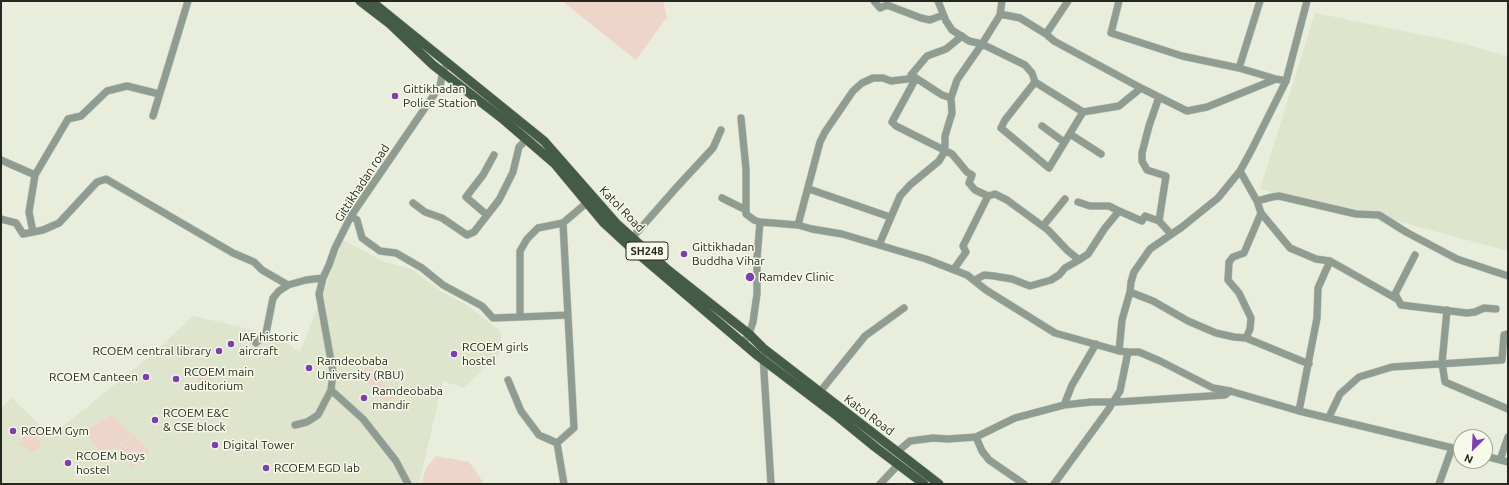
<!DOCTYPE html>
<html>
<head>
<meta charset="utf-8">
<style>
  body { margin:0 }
  #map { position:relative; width:1509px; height:485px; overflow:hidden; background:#e9eddc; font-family:Ubuntu,sans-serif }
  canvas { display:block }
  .frame { position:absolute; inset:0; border:2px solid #262721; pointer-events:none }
  .north { position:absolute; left:1453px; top:429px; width:40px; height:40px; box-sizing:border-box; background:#f7fae9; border:1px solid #a3a699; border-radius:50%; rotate:204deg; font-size:11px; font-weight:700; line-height:16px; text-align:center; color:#262721 }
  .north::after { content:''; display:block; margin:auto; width:14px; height:18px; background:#7e3db2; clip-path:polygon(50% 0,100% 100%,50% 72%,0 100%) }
</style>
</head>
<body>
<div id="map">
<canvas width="1509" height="485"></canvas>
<div class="frame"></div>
<div class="north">N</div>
</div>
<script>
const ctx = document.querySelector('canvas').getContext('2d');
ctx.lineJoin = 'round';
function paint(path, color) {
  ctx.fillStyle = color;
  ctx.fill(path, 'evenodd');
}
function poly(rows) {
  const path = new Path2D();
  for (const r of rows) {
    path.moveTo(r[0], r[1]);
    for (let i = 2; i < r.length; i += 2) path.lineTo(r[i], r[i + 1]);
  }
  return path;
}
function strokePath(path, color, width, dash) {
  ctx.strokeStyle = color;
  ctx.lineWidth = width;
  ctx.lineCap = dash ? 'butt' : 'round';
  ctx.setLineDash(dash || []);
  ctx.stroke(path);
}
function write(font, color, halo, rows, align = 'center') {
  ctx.font = font + ' Ubuntu,sans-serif';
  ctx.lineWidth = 3;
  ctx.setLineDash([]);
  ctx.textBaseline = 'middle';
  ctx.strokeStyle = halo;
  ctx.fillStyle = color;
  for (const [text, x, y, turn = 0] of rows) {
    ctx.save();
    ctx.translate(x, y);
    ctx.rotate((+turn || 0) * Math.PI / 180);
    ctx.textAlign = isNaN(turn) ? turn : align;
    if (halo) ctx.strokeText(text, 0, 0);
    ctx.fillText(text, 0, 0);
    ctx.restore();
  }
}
const built = poly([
  [1315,13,1457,42,1508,56,1508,251,1382,217,1358,216,1260,189],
  [343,240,385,262,411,269,442,292,468,306,500,331,503,350,464,388,443,381,419,484,1,484,1,408,12,398,51,436,150,356,193,316,275,335,300,352]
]);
const green = poly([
  [562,1,663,1,667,17,636,60],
  [210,365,216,367,217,373,206,385,203,385,198,381,198,378],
  [368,365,393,397,385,403,359,372],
  [112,415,132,436,104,455,84,432],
  [29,429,40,437,38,440,41,445,36,451,30,451,19,444],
  [134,436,150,451,140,458,142,462,132,468,117,448],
  [436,456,469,462,483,482,482,484,421,484,426,468]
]);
const minor = poly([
  [874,1,880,8,887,5,921,18,930,20,943,15],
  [938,1,946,21,952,30,969,41,982,44,1025,65,1032,73,1035,82,1083,112,1119,106,1141,88,1187,111,1207,107,1276,79,1286,81],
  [1068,1,1046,34,1054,41,1141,88],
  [1119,1,1111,33,1182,56,1239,68,1276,79],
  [1000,15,1005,15,1020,18,1046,34],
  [1239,68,1260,1],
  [1035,82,1005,120,1001,128,1049,168,1083,112],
  [951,98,942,95,916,78,892,122,896,126,952,154,967,172,972,175,969,183,975,190,988,196,995,194,1007,200,1048,230,1067,250,1079,260,1088,254,1105,228,1119,211,1142,221,1145,216,1159,221,1171,234],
  [153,116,188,1],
  [741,118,746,169,746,214,754,220,760,222,798,225,812,229,842,234,926,259,967,275,986,290,1055,333,1119,351],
  [1042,126,1064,142],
  [1070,134,1101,154],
  [1,160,35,175],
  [809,189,890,217],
  [722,198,746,210],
  [1257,201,1272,197,1279,196,1356,214,1379,215,1406,232,1457,259,1508,276],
  [1078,202,1090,206,1109,206,1119,211],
  [413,203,425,212,442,218,467,235,474,232,499,200,513,172,519,147,526,140],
  [1261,213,1290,248,1316,259,1330,261,1397,299],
  [487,215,466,197,483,175,494,155],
  [351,216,357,220,362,238,380,251,396,253,422,268,443,285,482,306,493,318,520,317],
  [1,219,16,223,23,234,43,230,59,223,97,182,106,179,233,253,254,262,262,270,288,285],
  [1159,221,1166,176,1147,170,1142,161,1142,153,1149,126,1159,97],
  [563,223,538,228,527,239,520,251,520,317,568,315],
  [798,225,820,142,825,132,853,91,862,83,873,78,883,78,891,81,916,78,911,75,927,56,946,49,962,36],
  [1043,226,1065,199],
  [33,232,29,212,35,175,68,119,81,116,107,91,127,86,159,94],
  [632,238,676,188,713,148,721,130],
  [879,245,900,196,910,185,939,161,945,151,945,136,952,113,951,98,957,80,982,44,1000,15,1002,1],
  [1415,255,1395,294,1401,305,1467,313,1475,312,1484,308,1496,309],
  [954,269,966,252,963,246,988,196],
  [975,280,984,275,994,276,1012,279,1030,286,1051,280,1059,275,1065,268,1079,260],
  [1130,292,1153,301,1188,321,1216,333,1234,337,1246,338,1250,329,1251,318,1239,293,1228,280,1229,262,1233,257,1244,253,1261,213,1257,201,1240,171],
  [1447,310,1442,363,1445,382,1508,409],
  [1246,338,1309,364],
  [256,343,266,333,273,298,279,291,288,285,306,280,323,278],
  [743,343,749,334,753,322,757,294,757,258,760,222],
  [1128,352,1139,352,1160,361,1213,388,1230,391,1299,411,1461,450],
  [763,356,771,484],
  [508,380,521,411,539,435,557,443,574,428,563,223,590,200],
  [331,390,363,419,396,461,408,484],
  [819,393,865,336,904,308],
  [1064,405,1072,385,1096,344],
  [1299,411,1317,318,1318,288,1330,261],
  [1329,417,1340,394,1359,377,1392,367,1502,360,1504,335,1508,334],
  [295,425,307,422,318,415,331,390,333,372,319,294,323,278,329,265,335,248,351,216,440,86,443,71,448,63],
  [976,437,982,451,989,460,1024,484],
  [557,443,564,484],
  [897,452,910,441,933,438,948,439,976,437,1015,418,1064,405,1091,402,1117,402,1225,395,1230,391],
  [1485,456,1508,462],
  [1500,460,1508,437],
  [880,484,898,465],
  [1054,484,1108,410,1120,391,1128,352,1119,351,1120,341,1122,320,1130,292,1131,282,1134,272,1150,249,1182,227,1218,198,1240,171,1251,151,1286,81,1307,1],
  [1439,484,1452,448]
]);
const major = poly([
  [360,1,390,24,433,65,504,120,555,164,604,223,629,246,758,356,837,416,875,447,924,484],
  [371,1,544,141,616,223,668,270,749,334,763,348,939,484]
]);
const markers = [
  [395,96,4,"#7e3db2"],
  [684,254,4,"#7e3db2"],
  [750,277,5,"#7e3db2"],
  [231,344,4,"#7e3db2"],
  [219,351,4,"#7e3db2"],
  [454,354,4,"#7e3db2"],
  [309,368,4,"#7e3db2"],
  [146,377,4,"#7e3db2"],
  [176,379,4,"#7e3db2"],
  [364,398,4,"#7e3db2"],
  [155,420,4,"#7e3db2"],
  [13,431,4,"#7e3db2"],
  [215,445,4,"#7e3db2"],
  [68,463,4,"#7e3db2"],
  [266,468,4,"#7e3db2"]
];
const shields = [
  [647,251,42]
];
const shieldNames = [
  ["SH248",647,251]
];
const poiNames = [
  ["Gittikhadan",403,89],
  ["Police Station",403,103],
  ["Gittikhadan",692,247],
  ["Buddha Vihar",692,261],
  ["Ramdev Clinic",759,277],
  ["IAF historic",239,337],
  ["aircraft",239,351],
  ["RCOEM girls",462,347],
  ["hostel",462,361],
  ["RCOEM central library",211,351,"right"],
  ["Ramdeobaba",317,361],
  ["University (RBU)",317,375],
  ["RCOEM main",184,372],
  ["auditorium",184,386],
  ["RCOEM Canteen",138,377,"right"],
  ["Ramdeobaba",372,391],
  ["mandir",372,405],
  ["RCOEM E&C",163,413],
  ["& CSE block",163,427],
  ["RCOEM Gym",21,431],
  ["Digital Tower",223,445],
  ["RCOEM boys",76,456],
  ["hostel",76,470],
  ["RCOEM EGD lab",274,468]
];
const streetNames = [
  ["Gittikhadan road",362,183,-57],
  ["Katol Road",622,209,46],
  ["Katol Road",869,415,37]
];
paint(built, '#dfe4cc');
paint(green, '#edd5ca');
strokePath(minor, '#c6c9ba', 8);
strokePath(major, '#c6c9ba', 10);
strokePath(minor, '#8f9c91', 7);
strokePath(major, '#445b48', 9);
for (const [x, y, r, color] of markers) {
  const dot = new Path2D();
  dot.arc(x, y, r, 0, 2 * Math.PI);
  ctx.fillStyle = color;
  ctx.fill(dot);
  strokePath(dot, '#f7fae9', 1.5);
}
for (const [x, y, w] of shields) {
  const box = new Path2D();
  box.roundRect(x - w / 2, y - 9, w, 18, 3);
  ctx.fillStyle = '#f7fae9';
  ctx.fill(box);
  strokePath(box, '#262721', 1);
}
write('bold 11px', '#262721', null, shieldNames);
write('12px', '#262721', '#f7fae9', poiNames, 'left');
write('12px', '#262721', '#f7fae9', streetNames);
</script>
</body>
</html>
